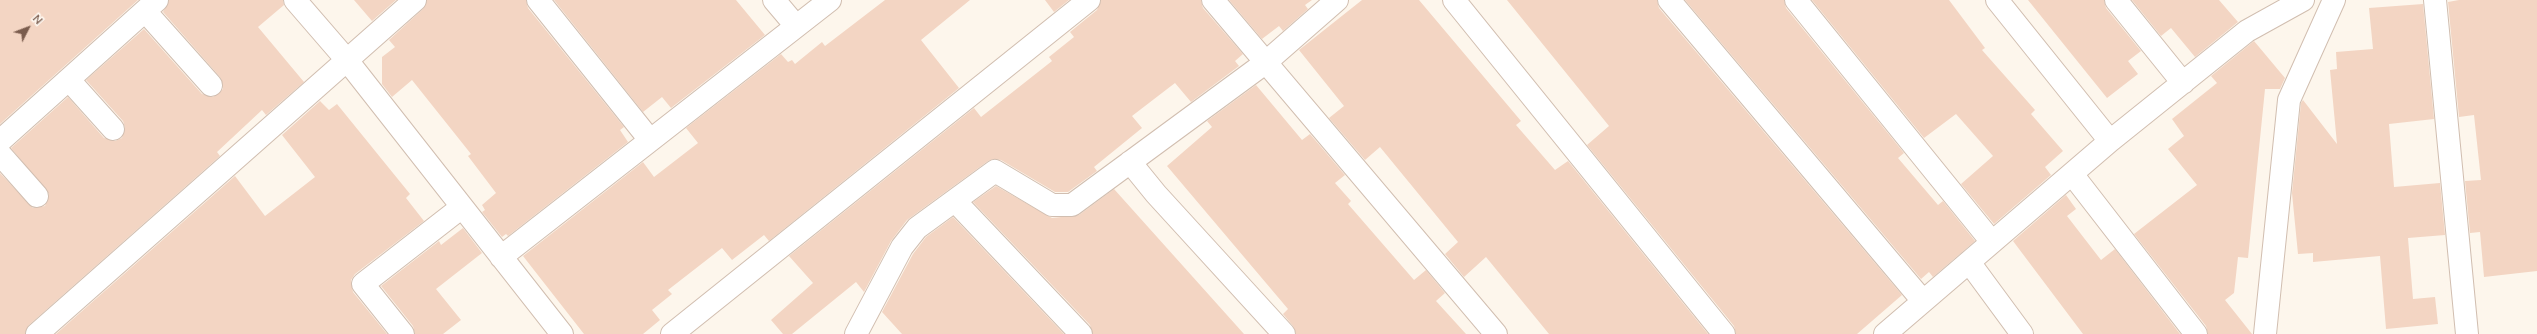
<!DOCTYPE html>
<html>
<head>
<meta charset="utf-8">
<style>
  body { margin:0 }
  #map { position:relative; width:2537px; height:334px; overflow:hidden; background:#fdf6ec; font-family:"Nunito Sans",sans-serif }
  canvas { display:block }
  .north { position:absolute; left:8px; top:8px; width:40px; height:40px; -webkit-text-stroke:3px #fffaf3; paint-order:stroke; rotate:48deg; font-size:11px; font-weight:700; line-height:16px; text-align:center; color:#7a5c4d }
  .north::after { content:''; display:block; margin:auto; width:14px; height:18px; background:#7a5c4d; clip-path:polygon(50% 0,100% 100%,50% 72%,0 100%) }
</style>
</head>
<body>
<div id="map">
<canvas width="2537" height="334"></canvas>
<div class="north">N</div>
</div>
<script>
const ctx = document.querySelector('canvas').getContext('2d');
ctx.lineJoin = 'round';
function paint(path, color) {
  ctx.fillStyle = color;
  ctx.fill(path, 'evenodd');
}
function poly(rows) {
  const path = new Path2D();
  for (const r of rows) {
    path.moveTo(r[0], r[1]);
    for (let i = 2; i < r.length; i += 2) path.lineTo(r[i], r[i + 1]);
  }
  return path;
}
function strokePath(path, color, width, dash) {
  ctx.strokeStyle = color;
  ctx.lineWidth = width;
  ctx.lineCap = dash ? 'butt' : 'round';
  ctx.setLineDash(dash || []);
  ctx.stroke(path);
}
const building = poly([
  [0,0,138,0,0,124],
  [169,0,283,0,284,5,258,27,304,82,266,115,262,110,217,152,220,156,29,325,25,334,0,334,0,173,33,208,45,206,49,194,11,148,68,97,104,138,115,141,122,138,125,127,123,121,86,80,144,29,202,94,213,97,223,89,220,77,163,12],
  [354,0,396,0,372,21],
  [427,0,526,0,528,8,624,127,620,130,628,142,508,236,506,234,502,237,482,212,485,210,482,205,496,193,468,156,471,154,412,80,392,97,382,84,382,57,395,47,389,40,423,9],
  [554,0,736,0,765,35,671,108,662,97,643,112],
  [885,0,970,0,921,40,959,88,769,241,764,235,732,260,722,248,668,290,672,294,652,310,660,320,643,334,584,334,523,256,643,162,654,177,698,143,686,128,781,54,788,62,792,60,795,64,822,42,825,46],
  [1045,0,1069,0,1054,12],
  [1101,0,1201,0,1203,8,1243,54,1235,61,1239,66,1191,102,1175,83,1132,116,1142,128,1094,167,1097,171,1068,192,1055,192,1001,160,994,159,988,161,907,220,891,241,864,292,856,282,792,334,783,334,771,320,813,283,789,256,974,108,981,117,1052,61,1049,57,1074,37,1070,32,1097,10],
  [1229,0,1312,0,1305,5,1308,9,1283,31,1279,26,1262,39],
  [1362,0,1419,0,1521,121,1516,125,1555,170,1568,161,1708,334,1549,334,1486,257,1464,277,1445,254,1458,242,1380,147,1365,160,1329,118,1344,106,1299,50],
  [1507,0,1657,0,1659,8,1902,295,1857,334,1736,334,1734,326,1587,145,1609,126],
  [1685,0,1784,0,1786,8,1904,153,1898,158,1938,205,1943,201,1975,241,1933,277,1929,272,1921,279],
  [1812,0,1949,0,1985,48,1982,50,2035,110,2031,114,2063,151,2045,167,2051,175,1994,224,1961,184,1993,156,1956,114,1924,138],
  [2028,0,2104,0,2106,8,2141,51,2128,61,2138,74,2107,98],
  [2132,0,2219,0,2238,22,2195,57,2171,28,2161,36],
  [2459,0,2537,0,2537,271,2484,277,2480,232,2470,233,2465,181,2481,180,2474,115,2459,117,2448,2],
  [2423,4,2434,119,2389,124,2394,187,2440,183,2445,235,2408,238,2413,299,2435,297,2438,324,2386,329,2380,256,2313,262,2313,253,2298,254,2292,193,2301,103,2303,100,2337,144,2330,70,2337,69,2336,52,2373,49,2369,8],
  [2254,41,2285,78,2280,89,2265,89,2248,258,2238,257,2234,293,2225,300,2252,334,2208,334,2206,326,2134,234,2197,185,2168,149,2184,136,2172,119,2217,83,2211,76],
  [1256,85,1302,140,1310,134,1345,175,1335,183,1351,201,1348,204,1414,280,1426,270,1445,293,1436,301,1466,334,1296,334,1293,326,1283,314,1288,309,1167,166,1212,127,1207,121],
  [320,101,329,110,337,104,410,194,406,198,424,221,355,274,351,280,353,292,387,334,56,334,235,176,265,216,315,177,282,135],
  [996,186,1052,218,1079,215,1114,189,1244,334,1093,334,1090,325,973,202],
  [2066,195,2076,209,2067,216,2101,260,2115,249,2180,334,2083,334,2013,241],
  [953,217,1064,334,902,334,882,312,913,254,926,237],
  [463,228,482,253,436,289,461,320,443,334,415,334,413,326,381,286,439,241,441,245]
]);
const minor = poly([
  [295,0,346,59,562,334],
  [538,0,650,140],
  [774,0,796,26],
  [1213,0,1496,334],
  [1454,0,1724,334],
  [1669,0,1923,301],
  [1796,0,1992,242],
  [1997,0,2110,141],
  [2116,0,2183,83],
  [2435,0,2467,334],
  [145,11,211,85],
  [69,80,113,129],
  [0,141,157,0],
  [0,154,37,196],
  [1130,162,1156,194,1284,334],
  [2072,174,2196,334],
  [955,201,1081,334],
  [501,257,830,0],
  [1969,262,2022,334],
  [37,334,415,0],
  [403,334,363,284,462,207],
  [672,334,1089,0],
  [856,334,902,247,917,228,995,171,1052,205,1072,205,1265,63,1337,0],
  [1885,334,2110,141,2247,31,2303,0],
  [2265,334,2289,100,2334,0]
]);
paint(building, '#f3d5c3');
strokePath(minor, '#d1beb0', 24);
strokePath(minor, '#fff', 22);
</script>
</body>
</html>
